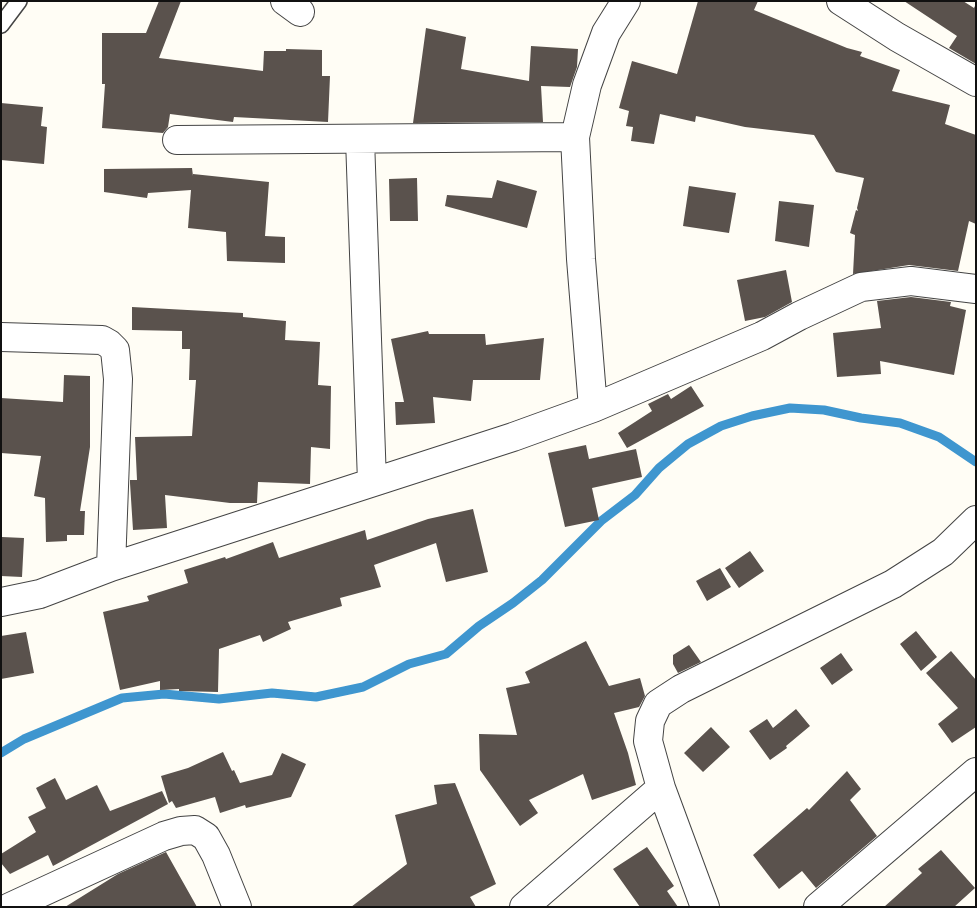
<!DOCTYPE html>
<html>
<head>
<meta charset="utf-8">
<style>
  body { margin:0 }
  #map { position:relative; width:977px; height:908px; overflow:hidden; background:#fffdf5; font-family:Georgia,serif }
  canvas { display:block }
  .frame { position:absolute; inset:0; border:2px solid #111; pointer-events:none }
</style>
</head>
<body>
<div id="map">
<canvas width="977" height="908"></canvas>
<div class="frame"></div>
</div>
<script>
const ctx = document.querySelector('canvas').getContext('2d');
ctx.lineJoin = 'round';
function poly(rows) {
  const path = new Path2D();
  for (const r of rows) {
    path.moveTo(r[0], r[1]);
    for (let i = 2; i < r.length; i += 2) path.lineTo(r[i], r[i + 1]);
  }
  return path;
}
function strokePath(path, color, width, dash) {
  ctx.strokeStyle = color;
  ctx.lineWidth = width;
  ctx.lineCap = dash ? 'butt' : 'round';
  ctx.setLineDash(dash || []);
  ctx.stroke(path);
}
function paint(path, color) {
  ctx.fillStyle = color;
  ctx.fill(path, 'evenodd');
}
const stream = poly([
  [1,753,24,739,122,698,164,694,219,699,272,693,316,697,363,687,409,664,446,654,479,626,513,603,542,580,601,521,635,495,659,468,688,444,721,426,752,416,790,408,824,410,861,418,900,423,939,437,976,462]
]);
const building = poly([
  [159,1,181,1,159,58,263,71,264,51,286,51,286,49,322,50,322,76,330,76,328,122,234,117,233,122,170,114,168,127,163,133,102,128,105,84,102,84,102,33,146,33],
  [698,1,758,1,754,10,847,48,862,52,860,56,900,70,892,91,950,105,945,124,976,135,976,224,969,221,958,271,909,265,853,274,854,255,855,255,854,255,855,235,850,233,856,210,858,211,857,208,864,178,836,172,814,135,745,127,696,116,695,122,660,114,654,144,631,141,633,127,626,126,629,111,619,108,632,61,677,74],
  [904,1,963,1,974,8,976,4,976,64,949,48,957,36],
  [426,28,466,37,461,69,529,81,531,46,578,49,577,67,570,87,541,86,543,122,413,123],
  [1,103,43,107,41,126,47,127,44,164,1,160],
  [192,168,193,176,193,174,269,182,265,236,285,237,285,263,227,261,226,232,188,228,191,190,148,193,147,198,104,192,104,169],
  [417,178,418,221,390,221,389,179],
  [497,180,537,191,527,228,445,206,447,195,492,198],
  [689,186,736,193,729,233,683,226],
  [779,201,814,205,809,247,775,241],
  [786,270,792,302,765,317,745,321,737,280],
  [911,297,951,302,950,306,966,310,954,375,880,361,881,374,837,377,833,333,881,328,877,301],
  [132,307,243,313,243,317,286,321,285,340,320,342,318,385,331,386,330,449,311,447,310,484,258,482,257,503,230,503,165,495,167,528,133,530,130,483,130,480,137,480,135,437,192,436,196,380,189,380,190,349,182,349,182,331,132,330],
  [428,331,429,334,485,334,486,345,544,338,540,380,473,380,471,401,433,397,435,423,396,425,395,402,404,402,391,339],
  [64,375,90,376,90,447,80,511,85,511,84,535,67,535,67,541,46,542,45,498,34,496,41,456,1,453,1,398,63,402],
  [691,386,704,406,627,448,618,433,652,411,648,404,668,394,671,399],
  [586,445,589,459,636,449,642,477,592,488,599,520,565,527,548,453],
  [473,509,488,572,446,582,436,543,374,565,381,587,340,598,342,606,288,622,291,629,263,642,260,635,219,649,218,692,179,691,179,689,160,690,160,681,120,690,103,612,149,601,147,596,188,583,184,570,225,557,226,559,273,542,279,558,365,530,367,540,428,519],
  [2,537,24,538,22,577,1,576],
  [750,551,764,571,739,588,725,568],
  [720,568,731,587,707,601,696,581],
  [916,631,937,657,921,671,900,644],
  [26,632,34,673,1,679,1,636],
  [586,641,609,686,640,678,645,696,639,707,614,713,628,753,636,785,592,800,583,774,529,800,538,813,520,826,480,770,479,734,517,735,506,688,530,683,525,672],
  [689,645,701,662,678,673,673,664,673,655],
  [951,651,976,680,976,727,952,743,938,724,958,708,926,673],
  [841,653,853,670,832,685,820,668],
  [796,709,810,726,786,746,787,748,770,760,749,731,767,719,773,728],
  [711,727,730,747,703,772,684,753],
  [223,752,232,771,234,770,240,783,272,775,282,753,306,764,291,797,246,808,245,805,220,813,215,797,176,808,172,801,169,803,161,776,188,768],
  [847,771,861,789,850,800,877,836,816,888,802,871,779,889,753,855,807,808,809,810],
  [55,778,66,800,97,785,110,811,162,791,168,804,53,866,48,855,10,874,1,863,1,854,36,832,28,817,46,808,36,788],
  [455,783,496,884,470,897,476,907,351,907,407,864,395,815,437,804,434,785],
  [647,847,674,886,667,891,678,907,640,907,613,869],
  [941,850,975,888,954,907,884,907,922,873,918,869],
  [166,852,197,907,65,907,118,874]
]);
const lane = poly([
  [1,25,19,1]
]);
const street = poly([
  [285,1,300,12],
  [841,1,897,37,976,82],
  [360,139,372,482],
  [177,140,575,137],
  [1,337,102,340,109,344,115,350,118,379,111,567],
  [593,408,762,336,799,316,861,287,911,281,976,289],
  [1,602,40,594,111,567,513,437,593,408,581,259,575,137,587,85,606,33,626,1],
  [10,907,164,836,181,831,195,830,206,837,216,855,237,907],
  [524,907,661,788],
  [705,907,661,788,648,741,650,721,658,704,681,689,893,584,943,552,976,520],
  [818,907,976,772]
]);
strokePath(stream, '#3f96cf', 9);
paint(building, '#5a524d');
strokePath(lane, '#444', 18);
strokePath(street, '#444', 30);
strokePath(lane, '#fff', 15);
strokePath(street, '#fff', 28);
</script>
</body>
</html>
